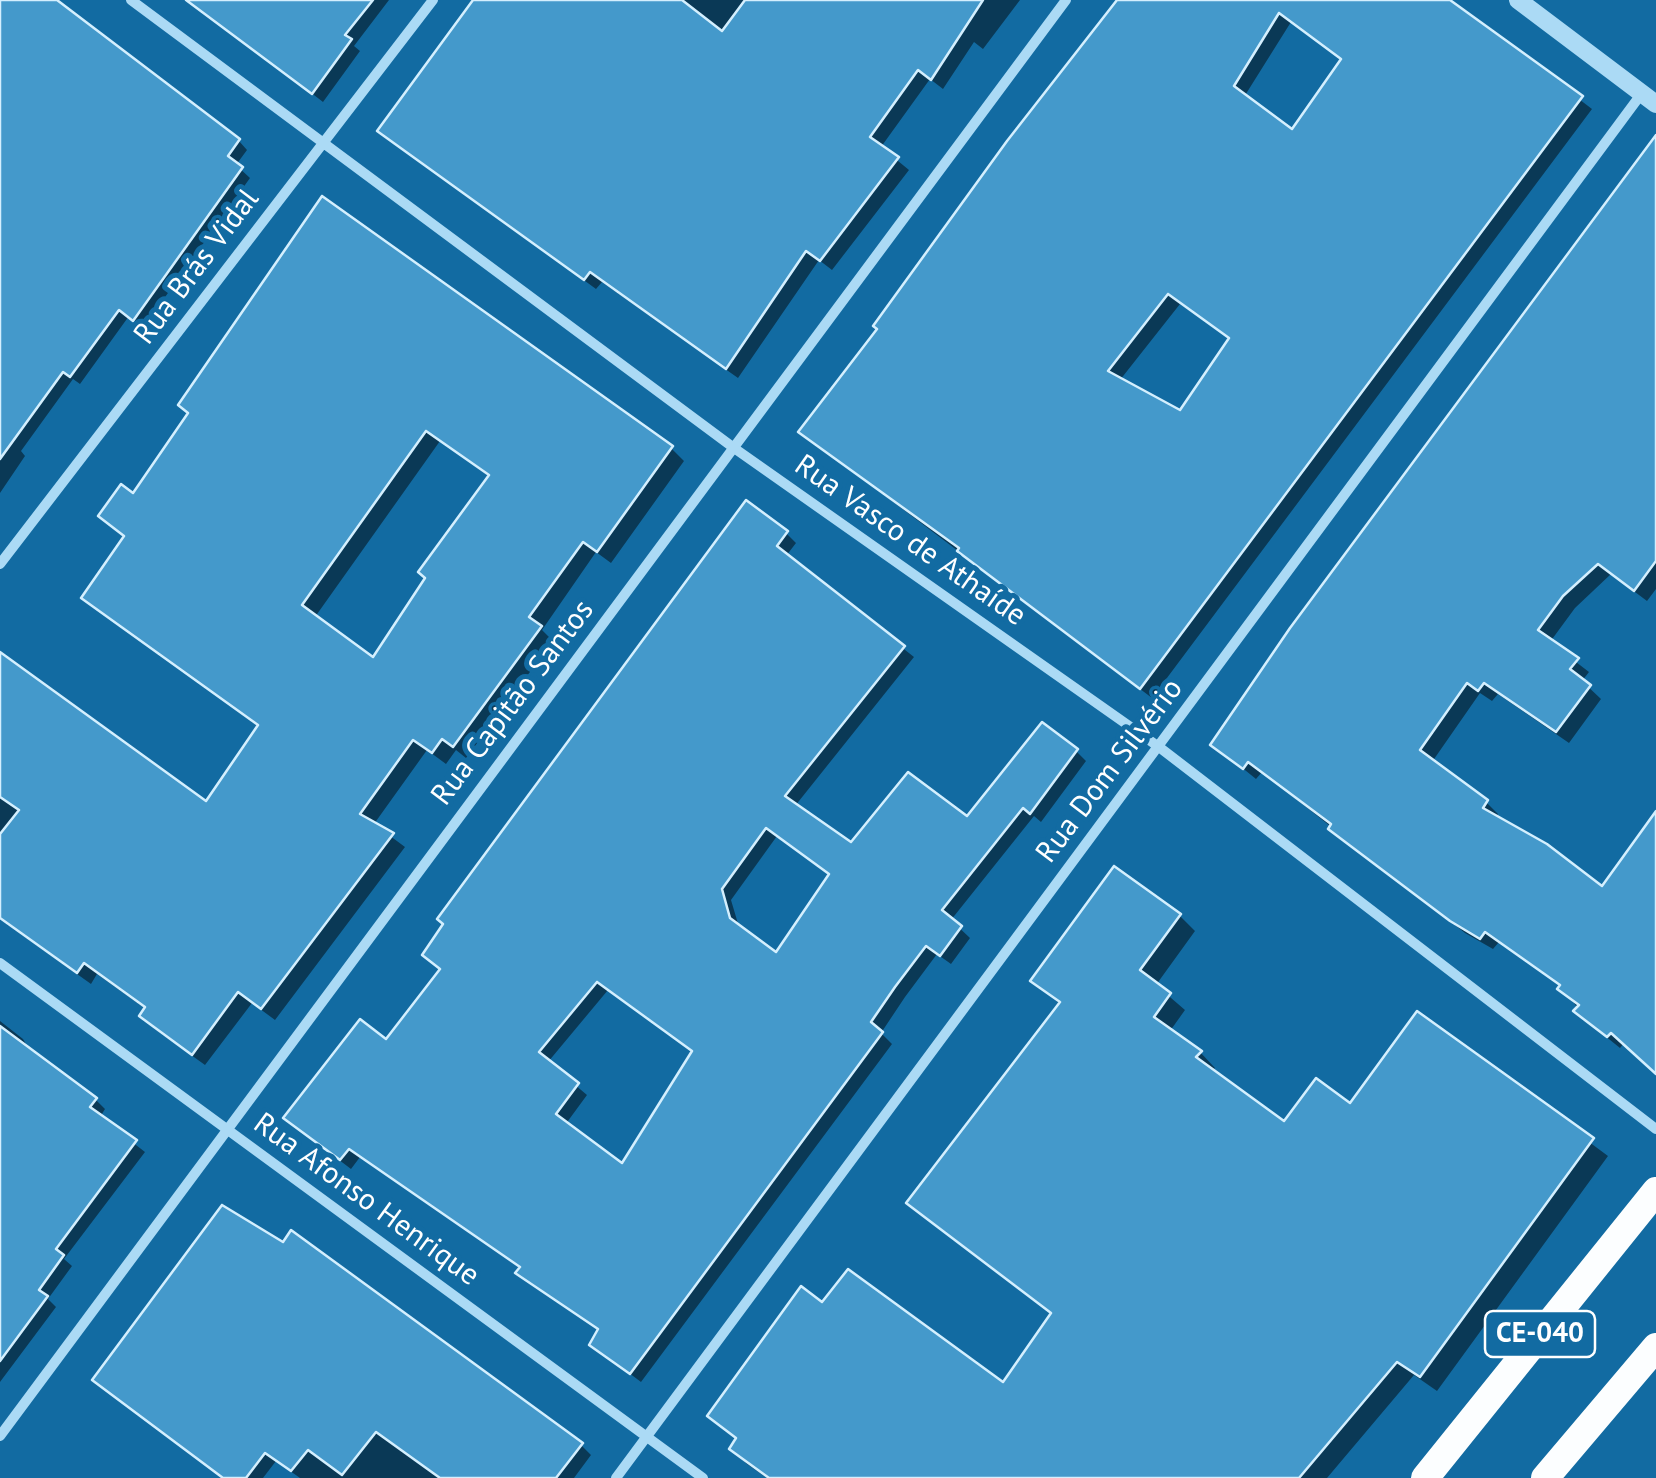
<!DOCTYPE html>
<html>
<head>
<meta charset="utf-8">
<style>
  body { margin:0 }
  canvas { display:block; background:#126ba2 }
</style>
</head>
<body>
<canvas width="1656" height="1478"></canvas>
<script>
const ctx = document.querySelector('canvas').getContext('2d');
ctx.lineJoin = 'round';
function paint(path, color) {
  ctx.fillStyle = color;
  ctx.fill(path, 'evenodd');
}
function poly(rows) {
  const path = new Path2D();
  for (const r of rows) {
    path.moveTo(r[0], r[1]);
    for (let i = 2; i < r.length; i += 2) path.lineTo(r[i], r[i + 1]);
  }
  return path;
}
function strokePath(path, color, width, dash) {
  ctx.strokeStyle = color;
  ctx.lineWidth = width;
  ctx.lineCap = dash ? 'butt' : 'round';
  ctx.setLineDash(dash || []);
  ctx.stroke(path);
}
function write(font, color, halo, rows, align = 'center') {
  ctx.font = font + ' "PT Sans",sans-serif';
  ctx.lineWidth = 10;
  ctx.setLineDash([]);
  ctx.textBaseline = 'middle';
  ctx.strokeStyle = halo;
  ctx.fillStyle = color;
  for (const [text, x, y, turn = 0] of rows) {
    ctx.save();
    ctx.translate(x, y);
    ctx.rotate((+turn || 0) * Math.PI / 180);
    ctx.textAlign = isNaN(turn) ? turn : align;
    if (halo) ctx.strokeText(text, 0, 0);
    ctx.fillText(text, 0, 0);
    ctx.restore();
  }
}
const shadow = poly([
  [0,0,22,0,88,27,239,141,247,150,236,165,250,178,143,328,129,316,80,384,73,379,21,451,25,456,0,493],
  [191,0,389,0,354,46,360,51,323,102],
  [477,0,1020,0,983,49,974,42,943,89,930,79,881,147,909,170,832,270,819,260,738,378,602,282,596,289,380,131],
  [1117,0,1449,0,1592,109,1152,698,801,432],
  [1291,22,1343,60,1292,132,1244,97],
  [1180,304,1231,339,1180,413,1120,380],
  [1656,174,1656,589,1647,601,1611,574,1575,608,1550,642,1589,672,1582,681,1601,699,1569,743,1498,694,1492,701,1480,693,1432,762,1486,802,1498,814,1496,818,1602,889,1656,840,1656,1072,1624,1043,1620,1048,1589,1023,1562,987,1499,942,1493,949,1465,933,1262,772,1256,779,1214,745],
  [190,414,671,448,684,461,611,563,596,552,542,630,553,641,466,758,456,750,446,764,427,750,374,824,405,847,275,1020,252,1003,205,1065,155,1029,142,1016,146,1009,97,974,91,984,0,919,0,655,206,804,259,727,84,598,126,538,101,516,133,496],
  [440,441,490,477,373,660,315,617],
  [786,533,796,543,786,556,914,657,795,806,852,845,967,820,1076,751,1086,761,1041,822,1034,816,951,920,970,938,951,964,937,954,905,997,881,1033,892,1044,641,1382,592,1345,600,1331,528,1282,518,1272,521,1268,360,1157,351,1169,297,1128,386,1042],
  [777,836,831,875,777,956,739,927,731,900],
  [608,990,694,1053,622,1166,565,1125,587,1095,548,1062],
  [1180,916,1195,931,1156,985,1185,1010,1170,1031,1200,1052,1215,1068,1212,1071,1284,1124,1350,1106,1418,1015,1608,1156,1437,1391,1414,1375,1327,1478,767,1478,747,1464,732,1449,738,1440,710,1416,822,1306,1003,1385,1053,1315,909,1203,1061,1005,1033,980],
  [0,1021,23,1039,30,1051,96,1100,105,1109,100,1117,145,1152,64,1259,72,1266,48,1299,56,1307,0,1382],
  [95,1380,581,1445,591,1455,574,1478,300,1478,276,1461,263,1478,223,1478]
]);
const building = poly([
  [0,0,57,0,240,139,228,156,243,167,133,321,119,310,70,377,63,372,0,459,0,0],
  [186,0,373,0,345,35,352,39,312,94,186,0],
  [473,0,682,0,722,31,745,0,983,0,931,80,918,70,870,137,899,157,820,261,806,251,726,369,590,272,584,280,377,131,473,0],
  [1117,0,1450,0,1583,96,1140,689,957,551,959,548,798,432,877,329,873,326,1007,141,1117,0],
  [1279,13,1341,59,1292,129,1234,86,1279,13],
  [1168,294,1229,338,1180,410,1108,371,1168,294],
  [1656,135,1656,561,1634,591,1598,564,1563,596,1538,630,1579,658,1570,669,1591,685,1556,732,1484,683,1478,691,1467,683,1420,750,1488,800,1483,808,1547,844,1602,886,1656,811,1656,1074,1611,1033,1607,1037,1573,1011,1579,1005,1557,989,1560,985,1485,932,1480,939,1450,921,1328,829,1331,824,1248,762,1243,769,1210,745,1290,628,1656,135],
  [322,196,673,446,597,552,583,542,529,617,542,626,453,747,442,739,432,753,413,740,360,814,394,833,261,1009,238,992,192,1055,139,1016,145,1007,84,963,77,973,0,918,0,834,19,810,0,797,0,652,206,801,258,725,81,598,124,536,98,516,121,484,133,493,188,413,178,405,322,196],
  [426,431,489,475,418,572,425,578,373,657,302,605,426,431],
  [746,500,788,531,777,546,905,646,785,796,851,842,908,772,967,816,1042,722,1078,749,1030,814,1023,808,942,910,962,926,940,956,926,946,895,987,871,1022,883,1032,630,1374,589,1345,598,1329,515,1273,520,1267,349,1149,340,1160,283,1118,360,1019,386,1039,440,969,422,955,443,924,437,919,746,500],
  [766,828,829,874,776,952,730,918,722,889,766,828],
  [597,982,692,1051,622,1163,556,1114,579,1083,539,1052,597,982],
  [1114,866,1181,914,1140,970,1171,993,1154,1017,1202,1051,1196,1057,1284,1121,1316,1078,1350,1103,1417,1011,1594,1138,1420,1377,1397,1362,1299,1478,769,1478,729,1449,736,1438,707,1416,801,1286,822,1302,848,1269,1003,1382,1051,1313,906,1203,1060,1002,1030,981,1114,866],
  [0,1026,97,1098,90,1107,137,1140,56,1249,64,1255,39,1290,48,1296,0,1361,0,1026],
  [222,1205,283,1242,291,1230,583,1443,556,1478,440,1478,376,1432,342,1475,308,1450,291,1471,265,1453,246,1478,223,1478,92,1380,222,1205]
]);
const minor = poly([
  [131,0,734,448,1159,747,1656,1129],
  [0,564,433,0],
  [0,963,703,1478],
  [0,1436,1066,0],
  [616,1478,1642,93]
]);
const tertiary = poly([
  [1518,0,1656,104]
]);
const trunk = poly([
  [1425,1478,1656,1191],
  [1545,1478,1656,1347]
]);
const shields = [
  [1540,1334,110]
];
const shieldNames = [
  ["CE-040",1540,1334]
];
const streetNames = [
  ["Rua Brás Vidal",197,267,-53],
  ["Rua Vasco de Athaíde",910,541,35],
  ["Rua Capitão Santos",513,703,-53],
  ["Rua Dom Silvério",1110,771,-53],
  ["Rua Afonso Henrique",366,1200,36]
];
paint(shadow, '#0007');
paint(building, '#4499cb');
strokePath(building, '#d4effe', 2.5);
strokePath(minor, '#abdaf5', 10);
strokePath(tertiary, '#abdaf5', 18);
strokePath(trunk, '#fcfeff', 28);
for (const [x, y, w] of shields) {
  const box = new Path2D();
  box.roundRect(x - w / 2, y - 23, w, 46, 8);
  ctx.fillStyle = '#126ba2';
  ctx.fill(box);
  strokePath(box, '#fff', 2.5);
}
write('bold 28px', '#fff', null, shieldNames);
write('30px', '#fff', '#126ba2', streetNames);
</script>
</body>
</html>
